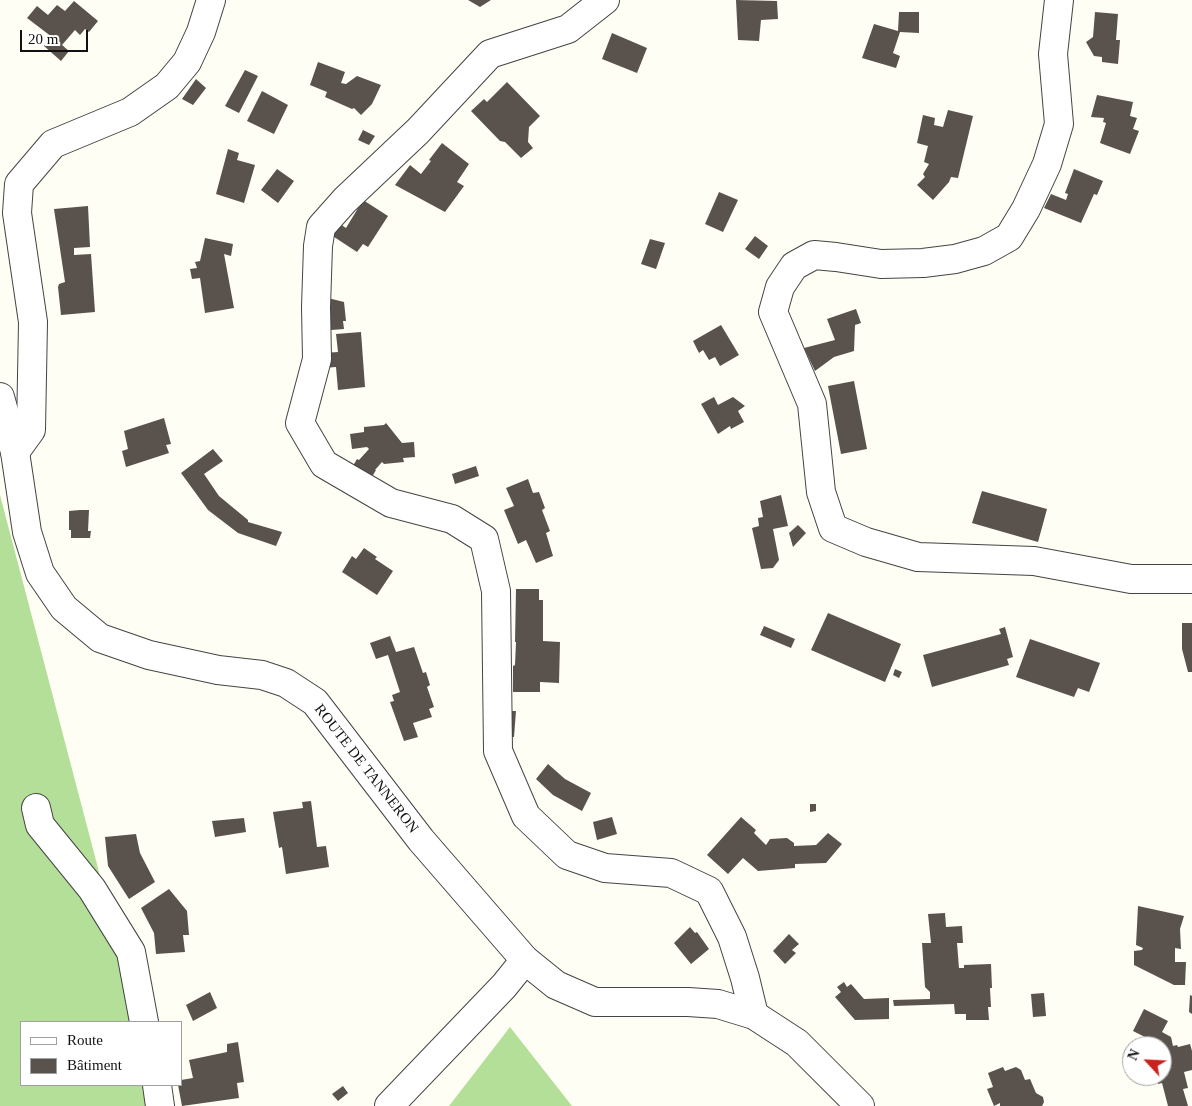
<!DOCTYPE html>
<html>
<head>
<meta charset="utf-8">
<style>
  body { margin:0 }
  #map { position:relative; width:1192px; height:1106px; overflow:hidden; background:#fffef4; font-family:Georgia,serif }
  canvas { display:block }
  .legend { position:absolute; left:20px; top:1021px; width:162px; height:65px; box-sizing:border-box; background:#fff; border:1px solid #a0a0a0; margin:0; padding:6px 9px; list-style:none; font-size:15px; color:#111 }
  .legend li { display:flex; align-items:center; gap:10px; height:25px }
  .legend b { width:25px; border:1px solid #a0a0a0 }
  .north { position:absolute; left:1122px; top:1036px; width:50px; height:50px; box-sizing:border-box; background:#fff; border:1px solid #a0a0a0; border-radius:50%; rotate:295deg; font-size:14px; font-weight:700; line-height:20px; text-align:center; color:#111 }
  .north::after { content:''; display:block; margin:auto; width:18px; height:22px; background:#cb221f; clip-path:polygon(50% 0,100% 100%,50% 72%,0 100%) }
  .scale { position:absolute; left:20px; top:30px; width:68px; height:22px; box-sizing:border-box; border:2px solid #111; border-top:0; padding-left:6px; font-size:15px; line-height:18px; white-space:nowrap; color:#111; -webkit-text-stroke:4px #fff; paint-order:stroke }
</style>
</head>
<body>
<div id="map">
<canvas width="1192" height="1106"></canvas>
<ul class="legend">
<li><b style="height:6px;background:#fff"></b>Route</li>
<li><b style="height:14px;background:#5a524c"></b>Bâtiment</li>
</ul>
<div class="north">N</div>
<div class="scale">20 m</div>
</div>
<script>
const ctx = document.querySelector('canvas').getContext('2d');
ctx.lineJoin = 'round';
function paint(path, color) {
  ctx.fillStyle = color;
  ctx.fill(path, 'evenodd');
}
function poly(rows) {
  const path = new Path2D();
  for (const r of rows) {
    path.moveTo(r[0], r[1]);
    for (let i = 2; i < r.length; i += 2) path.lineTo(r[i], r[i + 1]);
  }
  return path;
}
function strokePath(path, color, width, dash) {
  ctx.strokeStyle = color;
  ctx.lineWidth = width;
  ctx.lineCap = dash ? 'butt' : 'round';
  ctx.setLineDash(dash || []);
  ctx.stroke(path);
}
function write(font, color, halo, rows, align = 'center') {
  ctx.font = font + ' Georgia,serif';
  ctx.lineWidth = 5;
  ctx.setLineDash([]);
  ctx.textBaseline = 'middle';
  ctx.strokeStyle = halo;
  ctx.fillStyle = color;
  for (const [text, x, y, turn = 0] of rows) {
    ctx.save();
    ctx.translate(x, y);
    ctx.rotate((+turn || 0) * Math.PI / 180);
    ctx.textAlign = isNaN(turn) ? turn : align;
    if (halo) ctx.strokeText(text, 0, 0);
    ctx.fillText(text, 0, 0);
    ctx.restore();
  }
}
const forest = poly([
  [0,495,98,868,133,1022,21,1022,21,1085,148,1085,153,1106,0,1106],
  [510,1027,572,1106,449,1106]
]);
const building = poly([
  [468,0,491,0,480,7],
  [736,0,777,1,778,19,761,20,759,41,738,40],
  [74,1,98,21,89,32,85,29,80,35,75,30,62,45,69,51,61,61,44,46,52,37,27,18,37,6,48,15,57,5,65,11],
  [899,12,919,12,919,33,900,32,893,53,900,56,896,68,862,58,874,24,898,31],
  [1095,12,1118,14,1116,40,1120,40,1118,64,1102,62,1102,57,1094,56,1086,42,1093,37],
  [612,33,647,48,637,73,602,59],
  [318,62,345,72,341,83,346,84,357,76,381,85,372,104,361,115,354,108,352,109,325,97,327,92,310,85],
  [245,70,258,76,239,113,225,106],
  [196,79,206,88,193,105,182,99],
  [507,82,540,116,529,127,528,142,533,148,521,158,505,142,500,141,471,111,484,99,487,102],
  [262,91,288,105,274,134,247,121],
  [1097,95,1133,102,1130,116,1137,118,1133,129,1139,131,1130,154,1100,143,1106,123,1103,122,1104,118,1091,117],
  [948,110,973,116,958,178,951,177,949,182,933,200,917,185,925,177,923,174,929,164,924,162,928,146,917,143,923,115,935,118,934,125,943,127],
  [363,130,375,136,369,145,358,140],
  [442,143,469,164,457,182,464,186,445,212,395,185,410,165,421,174,431,161,429,160],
  [228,149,239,153,237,160,255,165,244,203,216,194],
  [277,169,294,181,278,203,261,190],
  [1074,169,1103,181,1097,195,1094,194,1081,223,1044,208,1051,194,1066,200,1068,194,1065,193],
  [719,192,738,200,723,232,705,224],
  [363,200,388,216,368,247,363,244,357,252,325,231,334,220,346,228],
  [88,206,90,247,74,248,74,255,91,254,95,312,61,315,58,287,59,284,65,282,54,209],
  [755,236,768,246,759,259,745,249],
  [205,238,233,244,231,256,224,254,234,308,205,313,200,278,192,279,190,269,197,268,195,262,200,261],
  [650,239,665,243,656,269,641,264],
  [324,297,344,302,346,321,343,321,344,329,331,330,330,321,326,321],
  [856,309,861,323,855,325,854,351,834,357,815,371,804,348,835,340,827,319],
  [721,325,739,355,720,366,715,357,709,360,703,350,699,353,693,341],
  [361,332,365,387,338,390,336,367,323,368,322,353,338,352,336,334],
  [854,381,867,449,841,454,828,386],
  [714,397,718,405,733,397,745,406,738,411,744,422,731,429,730,426,718,434,701,404],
  [164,418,171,444,166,445,169,453,126,467,122,451,128,449,124,431],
  [386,423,402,443,414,442,415,457,403,458,404,462,384,464,382,462,375,470,376,470,369,482,350,471,357,459,359,460,369,449,367,447,352,449,350,434,364,432,364,427,384,425],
  [213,449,223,461,204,474,219,496,248,520,248,522,282,532,276,546,238,533,208,510,181,473],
  [476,466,479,476,455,484,452,474],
  [528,479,533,493,539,492,545,508,542,510,550,531,546,533,553,556,536,563,526,540,518,544,504,510,514,506,506,488],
  [982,491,1047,509,1038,542,972,523],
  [781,495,788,526,773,529,779,560,773,568,761,569,752,528,759,526,758,518,763,517,760,501],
  [80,510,89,510,88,531,91,531,90,538,71,538,71,530,69,530,69,511],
  [798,525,806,533,793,547,789,533],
  [364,548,377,557,375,559,393,571,377,595,342,572,352,556,356,559],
  [516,589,539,589,539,600,543,600,543,641,560,642,559,683,540,682,540,692,513,692,513,666,515,665,516,642,515,642],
  [828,613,901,644,885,682,811,650],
  [1182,623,1192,623,1192,672,1188,672,1182,649],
  [764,626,795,639,791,648,760,635],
  [1005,627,1013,657,1007,659,1009,665,932,687,923,655,1001,634,999,629],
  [390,636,396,652,414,647,423,673,426,672,430,685,427,687,434,707,429,709,432,717,413,723,418,737,404,741,390,702,394,701,392,695,400,692,388,655,376,659,370,643],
  [1030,639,1100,663,1089,692,1078,688,1074,697,1016,677],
  [895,669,902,672,899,678,893,675],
  [501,711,516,711,514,737,501,736],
  [548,764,565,779,591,793,582,811,553,795,536,779],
  [311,801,317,847,326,846,329,867,286,874,282,847,279,848,273,812,303,808,302,802],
  [810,804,816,804,816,811,810,812],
  [612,817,617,834,597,840,593,822],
  [741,817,756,830,754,833,766,845,770,839,787,838,794,843,794,846,816,845,828,833,842,844,826,863,795,864,795,868,758,871,743,858,728,874,707,855],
  [244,818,246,832,215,837,212,821],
  [136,834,140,853,155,882,129,899,108,866,105,837],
  [169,889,187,911,189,935,183,935,185,952,156,954,154,933,141,908],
  [1138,906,1184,916,1180,929,1181,949,1175,948,1175,962,1186,962,1185,985,1174,985,1134,965,1134,951,1142,950,1143,948,1136,945],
  [945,913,946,927,962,926,963,943,957,943,959,968,964,968,964,965,991,964,992,988,990,988,991,1007,988,1007,989,1020,966,1020,966,1014,955,1014,954,1004,894,1006,893,1000,930,999,930,992,925,987,922,943,931,943,928,914],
  [690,927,695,933,697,932,709,949,691,964,674,943],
  [789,934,799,944,792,950,796,953,785,964,773,951],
  [844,982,847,987,851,984,864,999,889,998,889,1019,855,1020,835,997,841,992,837,987],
  [210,992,217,1008,193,1021,186,1005],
  [1044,993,1046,1016,1033,1017,1031,994],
  [1190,995,1192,996,1192,1014,1189,1012],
  [1144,1009,1168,1021,1162,1032,1171,1037,1173,1046,1177,1045,1178,1047,1190,1044,1192,1051,1192,1070,1184,1072,1188,1088,1183,1089,1188,1106,1168,1106,1162,1083,1158,1084,1156,1076,1162,1076,1162,1046,1158,1046,1157,1043,1133,1031],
  [238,1042,244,1082,237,1083,239,1098,182,1106,178,1085,181,1085,181,1080,193,1078,189,1060,227,1052,227,1044],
  [1003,1067,1005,1071,1016,1067,1021,1070,1025,1080,1030,1079,1036,1093,1043,1097,1044,1102,1042,1106,1000,1106,1000,1103,994,1106,987,1089,993,1087,988,1073],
  [343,1086,348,1093,338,1101,332,1094]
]);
const minor = poly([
  [605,0,568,29,490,54,418,131,345,200,321,227,318,246,316,307,317,359,300,423,324,464,391,503,452,519,484,539,496,591,498,751,526,816,567,855,605,868,671,873,709,891,732,937,745,978,754,1015],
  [15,452,31,430,33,322,17,213,19,184,53,144,130,112,167,86,187,62,201,32,211,0],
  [36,808,40,825,92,889,131,952,144,1022],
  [157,1085,160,1106],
  [389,1106,504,986,525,960]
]);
const tertiary = poly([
  [1059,0,1053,54,1059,124,1047,164,1026,209,1009,237,984,251,955,259,923,263,881,264,836,257,814,255,794,266,780,287,773,312,812,404,821,492,833,528,866,542,918,557,1034,561,1131,579,1192,579],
  [0,397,15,452,27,532,40,573,64,608,100,638,149,655,218,670,262,675,286,683,315,702,421,840,525,960,556,985,595,1002,688,1002,718,1004,754,1015,797,1043,860,1106]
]);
const streetNames = [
  ["ROUTE DE TANNERON",366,769,52]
];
paint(forest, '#b3df98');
paint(building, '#5a524c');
strokePath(minor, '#444', 30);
strokePath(tertiary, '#444', 30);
strokePath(minor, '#fff', 28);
strokePath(tertiary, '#fff', 28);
write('15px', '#111', '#fff', streetNames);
</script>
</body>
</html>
